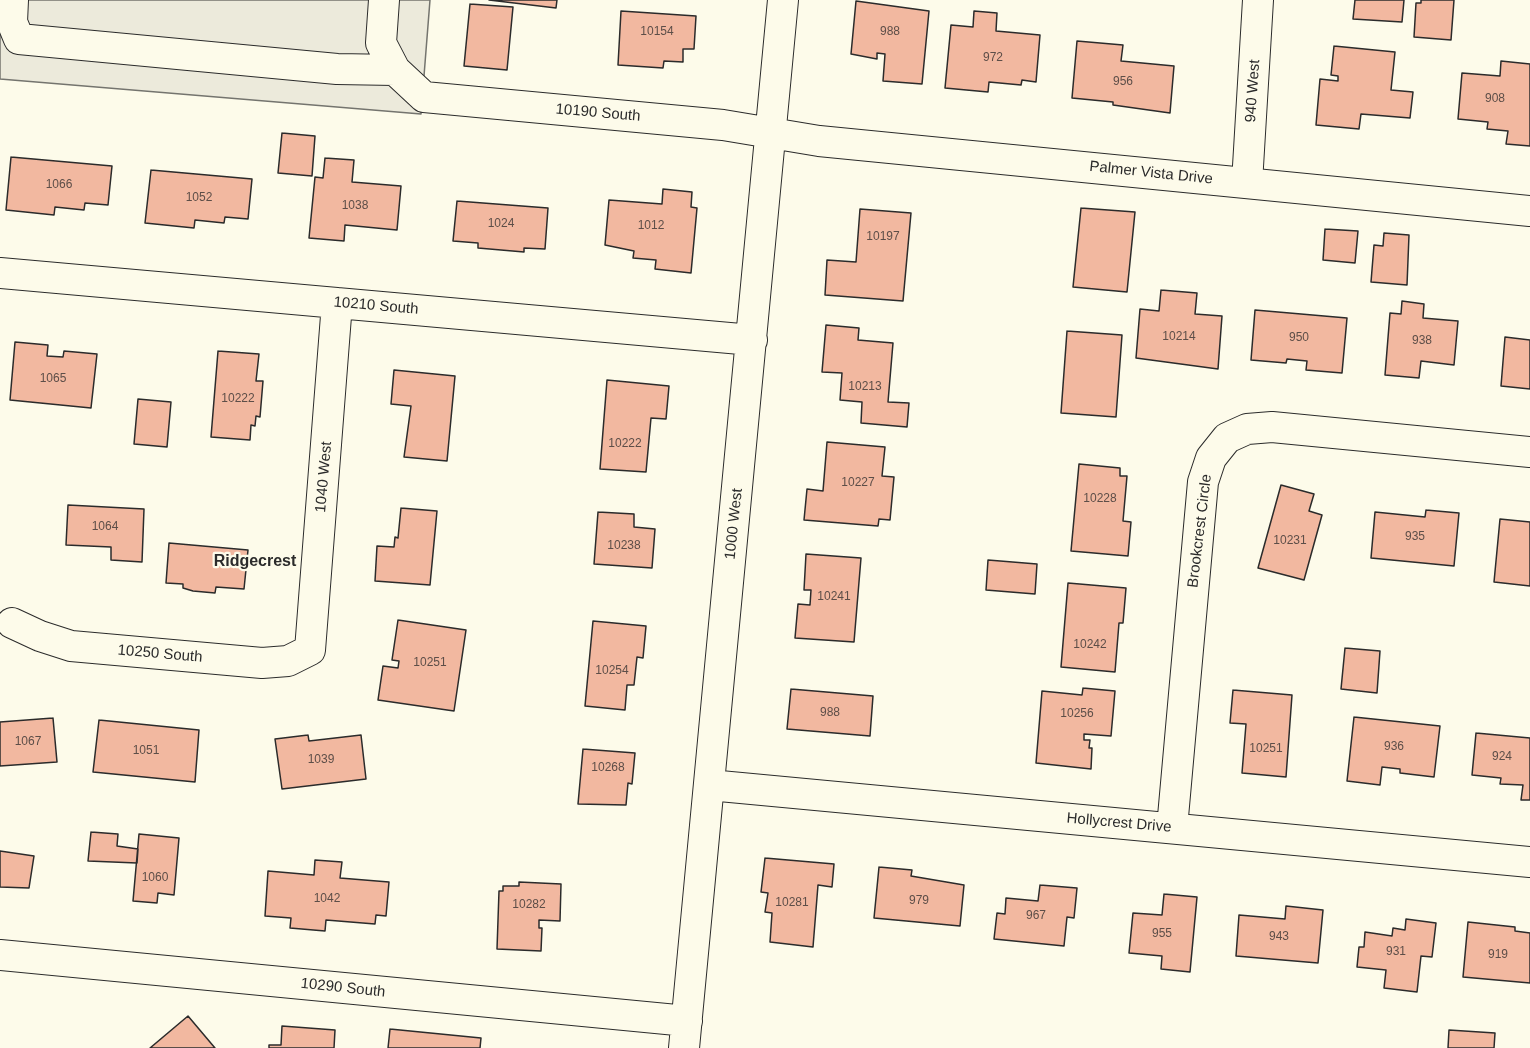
<!DOCTYPE html>
<html>
<head>
<meta charset="utf-8">
<style>
  body { margin:0 }
  canvas { display:block; background:#fdfbea }
</style>
</head>
<body>
<canvas width="1530" height="1048"></canvas>
<script>
const ctx = document.querySelector('canvas').getContext('2d');
ctx.lineJoin = 'round';
function paint(path, color) {
  ctx.fillStyle = color;
  ctx.fill(path, 'evenodd');
}
function poly(rows) {
  const path = new Path2D();
  for (const r of rows) {
    path.moveTo(r[0], r[1]);
    for (let i = 2; i < r.length; i += 2) path.lineTo(r[i], r[i + 1]);
  }
  return path;
}
function strokePath(path, color, width, dash) {
  ctx.strokeStyle = color;
  ctx.lineWidth = width;
  ctx.lineCap = dash ? 'butt' : 'round';
  ctx.setLineDash(dash || []);
  ctx.stroke(path);
}
function write(font, color, halo, rows, align = 'center') {
  ctx.font = font + ' Arial,sans-serif';
  ctx.lineWidth = 4.5;
  ctx.setLineDash([]);
  ctx.textBaseline = 'middle';
  ctx.strokeStyle = halo;
  ctx.fillStyle = color;
  for (const [text, x, y, turn = 0] of rows) {
    ctx.save();
    ctx.translate(x, y);
    ctx.rotate((+turn || 0) * Math.PI / 180);
    ctx.textAlign = isNaN(turn) ? turn : align;
    if (halo) ctx.strokeText(text, 0, 0);
    ctx.fillText(text, 0, 0);
    ctx.restore();
  }
}
const parking = poly([
  [0,0,430,0,421,114,0,79,0,0]
]);
const building = poly([
  [489,0,557,0,556,8,489,0],
  [1355,0,1404,0,1402,22,1353,19,1355,0],
  [1421,0,1454,0,1451,40,1414,37,1416,3,1421,3,1421,0],
  [856,1,929,11,922,84,883,81,885,54,877,53,877,59,851,54,856,1],
  [470,4,513,7,507,70,464,66,470,4],
  [621,11,696,16,694,49,683,49,683,62,664,61,663,68,618,65,621,11],
  [974,11,997,13,996,31,1040,35,1036,82,1022,80,1021,85,989,82,988,92,945,88,951,25,973,27,974,11],
  [1077,41,1123,45,1121,61,1174,66,1170,113,1113,105,1113,102,1072,98,1077,41],
  [1334,46,1395,52,1391,90,1413,92,1410,118,1361,114,1359,129,1316,125,1320,79,1338,81,1338,76,1331,75,1334,46],
  [1501,61,1530,64,1530,146,1506,144,1508,131,1487,129,1488,122,1458,119,1462,73,1500,76,1501,61],
  [282,133,315,136,312,176,278,173,282,133],
  [11,157,112,166,108,205,85,203,84,210,55,207,54,215,6,210,11,157],
  [325,158,354,160,352,182,401,186,397,230,345,225,344,241,309,238,315,177,323,178,325,158],
  [151,170,252,179,248,219,225,217,224,223,195,220,194,228,145,223,151,170],
  [663,189,692,192,691,207,697,208,691,273,655,269,656,260,633,258,634,251,605,245,609,200,662,204,663,189],
  [457,201,548,208,545,249,524,248,524,252,478,248,478,243,453,241,457,201],
  [1081,208,1135,212,1127,292,1073,287,1081,208],
  [860,209,911,213,903,301,825,295,827,260,856,262,860,209],
  [1325,229,1358,231,1355,263,1323,260,1325,229],
  [1384,233,1409,235,1407,285,1371,282,1374,245,1383,246,1384,233],
  [1161,290,1197,293,1195,314,1222,316,1218,369,1136,358,1140,309,1159,311,1161,290],
  [1402,301,1424,304,1423,318,1458,321,1454,365,1421,361,1419,378,1385,375,1390,313,1401,314,1402,301],
  [1255,310,1347,318,1342,373,1306,370,1307,361,1287,359,1286,363,1251,360,1255,310],
  [826,325,859,328,858,340,893,343,888,402,909,403,907,427,861,423,862,402,840,400,842,373,822,372,826,325],
  [1067,331,1122,335,1116,417,1061,413,1067,331],
  [1505,337,1530,340,1530,389,1501,386,1505,337],
  [15,342,48,345,47,356,63,357,64,351,97,354,91,408,10,400,15,342],
  [218,351,259,354,256,381,263,381,260,417,256,416,255,426,251,425,250,440,211,437,218,351],
  [394,370,455,376,447,461,404,457,411,406,391,404,394,370],
  [607,380,669,386,666,419,651,418,646,472,600,469,607,380],
  [138,399,171,402,167,447,134,444,138,399],
  [827,442,885,447,882,476,894,477,890,520,879,519,878,526,804,520,807,489,823,491,827,442],
  [1079,464,1120,468,1120,476,1127,476,1123,521,1131,522,1128,556,1071,551,1079,464],
  [1281,485,1314,494,1309,511,1322,515,1304,580,1258,568,1281,485],
  [68,505,144,509,142,562,111,560,111,547,66,545,68,505],
  [401,508,437,511,430,585,375,581,377,546,394,547,395,537,398,538,401,508],
  [1426,510,1459,513,1454,566,1371,558,1375,512,1425,517,1426,510],
  [598,512,634,514,634,527,655,529,652,568,594,564,598,512],
  [1500,519,1530,522,1530,586,1494,582,1500,519],
  [169,543,248,550,244,589,216,587,215,593,193,591,183,588,183,584,166,583,169,543],
  [806,554,861,558,854,642,795,638,798,604,810,605,811,590,804,590,806,554],
  [988,560,1037,564,1035,594,986,590,988,560],
  [1068,583,1126,588,1123,623,1119,623,1115,672,1061,667,1068,583],
  [398,620,466,630,454,711,378,700,383,666,398,668,399,661,392,660,398,620],
  [593,621,646,626,643,658,637,657,634,685,627,685,625,710,585,706,593,621],
  [1345,648,1380,651,1377,693,1341,689,1345,648],
  [1083,688,1115,691,1111,736,1084,734,1084,740,1090,740,1089,748,1092,748,1091,769,1036,763,1042,691,1082,695,1083,688],
  [791,689,873,696,870,736,787,729,791,689],
  [1233,690,1292,695,1286,777,1242,773,1246,724,1230,723,1233,690],
  [1354,717,1440,726,1434,777,1400,773,1400,769,1382,767,1380,785,1347,781,1354,717],
  [53,718,57,762,0,766,0,722,53,718],
  [99,720,199,730,195,782,93,772,99,720],
  [1476,733,1530,738,1530,800,1521,800,1523,785,1500,784,1501,778,1472,775,1476,733],
  [308,735,309,741,361,735,366,779,282,789,275,739,308,735],
  [583,749,635,753,632,784,628,783,626,805,578,804,583,749],
  [91,832,118,834,117,846,138,849,137,863,88,861,91,832],
  [139,834,179,838,174,895,158,893,157,903,133,901,139,834],
  [0,851,34,856,29,888,0,887,0,851],
  [765,858,834,864,832,887,818,885,813,947,770,942,772,913,765,912,768,893,761,892,765,858],
  [315,860,342,862,340,878,389,882,386,916,376,915,375,924,326,920,325,931,290,928,291,918,265,916,268,871,314,875,315,860],
  [879,867,912,870,911,876,964,885,960,926,874,918,879,867],
  [519,882,561,884,560,921,539,920,539,928,542,928,541,951,497,949,499,891,503,891,503,886,519,886,519,882],
  [1040,885,1077,888,1074,918,1067,917,1064,946,994,939,997,913,1005,914,1006,898,1038,901,1040,885],
  [1164,894,1197,897,1190,972,1161,969,1162,956,1129,953,1133,913,1162,915,1164,894],
  [1286,906,1323,910,1318,963,1236,956,1239,915,1285,919,1286,906],
  [1406,919,1436,923,1432,957,1421,956,1417,992,1384,988,1386,970,1357,967,1359,947,1364,947,1365,932,1392,936,1393,928,1405,930,1406,919],
  [1468,922,1515,927,1515,931,1530,933,1530,983,1463,977,1468,922],
  [188,1016,215,1048,150,1048,188,1016],
  [282,1026,335,1030,334,1048,269,1048,269,1045,281,1045,282,1026],
  [390,1029,481,1038,480,1048,388,1048,390,1029],
  [1449,1030,1495,1033,1494,1048,1448,1048,1449,1030]
]);
const minor = poly([
  [13,0,12,22,19,39,337,69,395,70],
  [384,0,381,43,395,70,424,97,723,125,819,141,1530,211],
  [1247,183,1258,0],
  [0,273,752,340],
  [12,623,40,636,71,646,262,663,288,661,310,650,337,303],
  [709,785,1530,862],
  [1172,828,1203,482,1211,458,1227,438,1247,429,1272,427,1530,452],
  [0,955,687,1021],
  [684,1048,783,0]
]);
const numberNames = [
  ["10154",657,32],
  ["988",890,32],
  ["972",993,58],
  ["956",1123,82],
  ["908",1495,99],
  ["1066",59,185],
  ["1052",199,198],
  ["1038",355,206],
  ["1024",501,224],
  ["1012",651,226],
  ["10197",883,237],
  ["10214",1179,337],
  ["950",1299,338],
  ["938",1422,341],
  ["1065",53,379],
  ["10213",865,387],
  ["10222",238,399],
  ["10222",625,444],
  ["10227",858,483],
  ["10228",1100,499],
  ["1064",105,527],
  ["935",1415,537],
  ["10231",1290,541],
  ["10238",624,546],
  ["10241",834,597],
  ["10242",1090,645],
  ["10251",430,663],
  ["10254",612,671],
  ["988",830,713],
  ["10256",1077,714],
  ["1067",28,742],
  ["936",1394,747],
  ["10251",1266,749],
  ["1051",146,751],
  ["924",1502,757],
  ["1039",321,760],
  ["10268",608,768],
  ["1060",155,878],
  ["1042",327,899],
  ["979",919,901],
  ["10281",792,903],
  ["10282",529,905],
  ["967",1036,916],
  ["955",1162,934],
  ["943",1279,937],
  ["931",1396,952],
  ["919",1498,955]
];
const streetNames = [
  ["940 West",1253,91,-86],
  ["10190 South",598,113,5],
  ["Palmer Vista Drive",1151,173,6],
  ["10210 South",376,306,5],
  ["1040 West",324,477,-85],
  ["1000 West",734,524,-84],
  ["Brookcrest Circle",1200,531,-83],
  ["10250 South",160,654,5],
  ["Hollycrest Drive",1119,823,5],
  ["10290 South",343,988,6]
];
const neighbourhoodNames = [
  ["Ridgecrest",255,562]
];
paint(parking, '#eceadb');
strokePath(parking, '#74746e', 1.5);
paint(building, '#f2b8a0');
strokePath(building, '#2b2b2b', 1.5);
strokePath(minor, '#2b2b2b', 32);
strokePath(minor, '#fdfbea', 30);
write('12px', '#5d4e48', null, numberNames);
write('15px', '#2b2b2b', '#fdfbea', streetNames);
write('bold 16px', '#2b2b2b', '#fdfbea', neighbourhoodNames);
</script>
</body>
</html>
